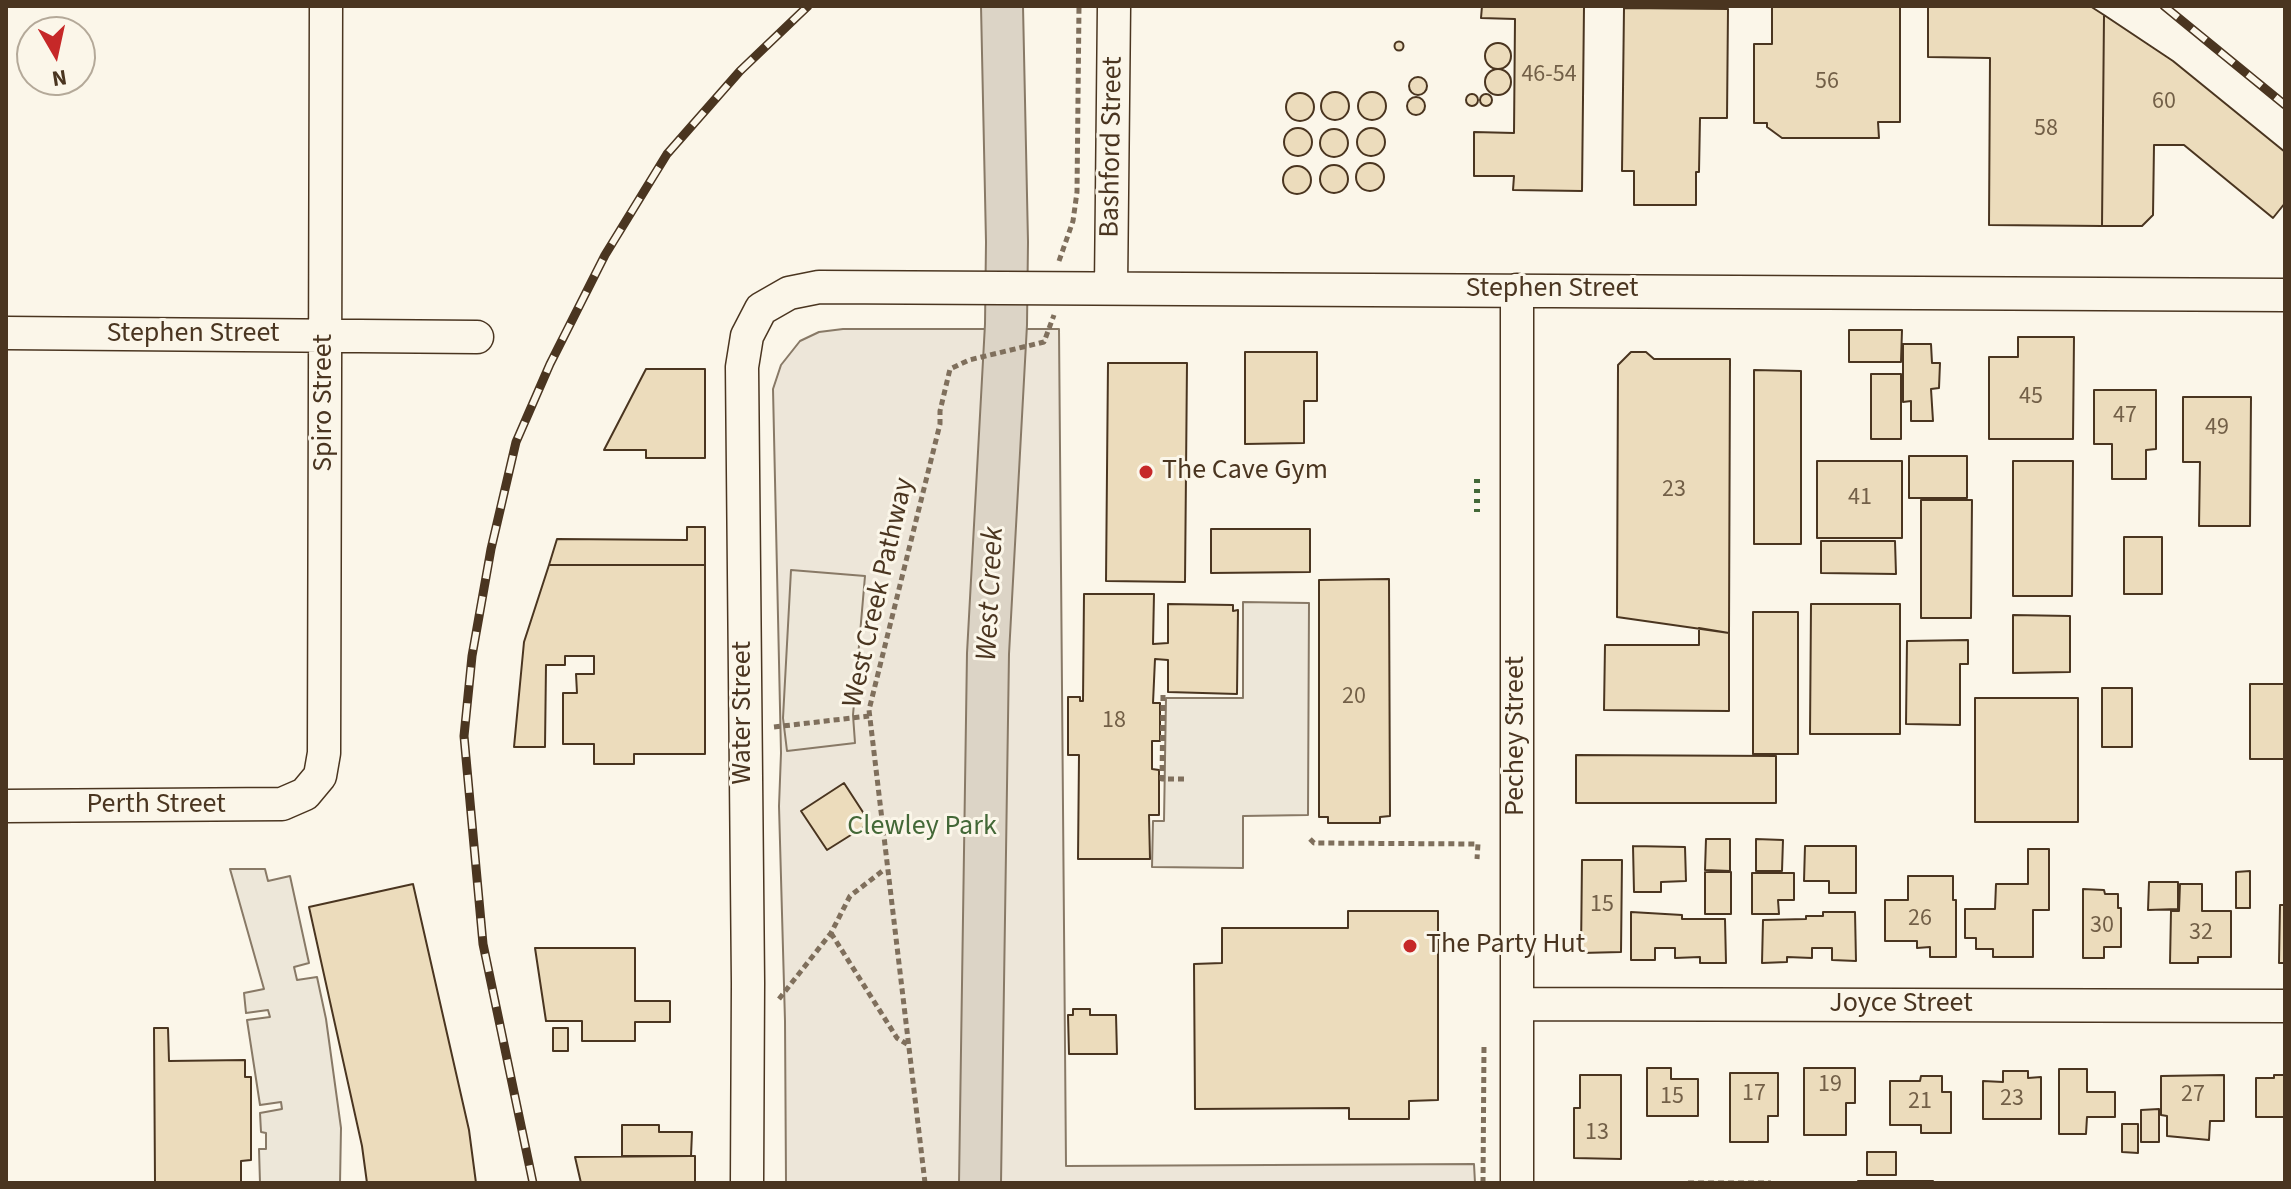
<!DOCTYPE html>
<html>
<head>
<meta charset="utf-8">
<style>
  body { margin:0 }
  #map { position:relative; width:2291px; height:1189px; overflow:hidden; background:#fbf6e9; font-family:"Source Sans 3",sans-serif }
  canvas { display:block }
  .frame { position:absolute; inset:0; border:8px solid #4a3520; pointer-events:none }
  .north { position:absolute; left:16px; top:16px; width:80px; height:80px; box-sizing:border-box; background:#fbf6e9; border:2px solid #b4a999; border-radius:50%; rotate:171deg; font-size:22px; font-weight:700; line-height:32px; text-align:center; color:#4a3520 }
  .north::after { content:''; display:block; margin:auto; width:28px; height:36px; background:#c62828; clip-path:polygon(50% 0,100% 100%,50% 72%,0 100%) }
</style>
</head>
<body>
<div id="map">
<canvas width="2291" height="1189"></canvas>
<div class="frame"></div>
<div class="north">N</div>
</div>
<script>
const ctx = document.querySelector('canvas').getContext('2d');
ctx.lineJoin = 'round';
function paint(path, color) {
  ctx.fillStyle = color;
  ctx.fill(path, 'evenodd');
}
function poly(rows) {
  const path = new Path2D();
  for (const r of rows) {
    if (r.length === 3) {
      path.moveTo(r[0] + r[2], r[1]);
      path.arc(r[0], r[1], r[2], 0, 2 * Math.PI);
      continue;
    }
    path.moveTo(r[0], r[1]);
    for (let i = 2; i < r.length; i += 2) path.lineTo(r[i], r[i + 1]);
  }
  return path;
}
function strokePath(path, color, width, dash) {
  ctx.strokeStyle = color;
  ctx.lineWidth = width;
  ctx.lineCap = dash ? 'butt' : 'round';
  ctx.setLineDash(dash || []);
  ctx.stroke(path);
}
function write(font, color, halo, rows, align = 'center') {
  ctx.font = font + ' "Source Sans 3",sans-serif';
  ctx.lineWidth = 6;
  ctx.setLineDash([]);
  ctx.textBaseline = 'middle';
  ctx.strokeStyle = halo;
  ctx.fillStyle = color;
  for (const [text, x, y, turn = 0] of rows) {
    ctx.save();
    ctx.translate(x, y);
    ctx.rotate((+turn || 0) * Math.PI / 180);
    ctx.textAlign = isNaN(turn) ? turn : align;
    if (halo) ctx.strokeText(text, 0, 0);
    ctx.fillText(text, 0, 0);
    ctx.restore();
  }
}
const green = poly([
  [843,329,1059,329,1066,1166,1474,1164,1475,1183,786,1183,785,1021,779,806,781,753,773,389,781,365,800,341,819,332,843,329]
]);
const parking = poly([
  [791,570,865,576,853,715,855,743,787,751,783,718,791,570],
  [1243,602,1309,603,1308,815,1243,816,1243,868,1152,867,1153,821,1164,821,1166,698,1243,698,1243,602],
  [230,869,265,869,268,881,290,876,309,963,294,967,297,980,317,977,326,1019,341,1128,340,1183,260,1183,259,1149,266,1149,266,1133,261,1132,260,1113,282,1109,281,1102,260,1105,247,1020,270,1017,268,1010,246,1013,244,993,264,989,230,869]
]);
const water = poly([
  [981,6,1023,6,1028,242,1027,325,1009,654,1001,1183,959,1183,967,653,985,324,986,242,981,6]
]);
const building = poly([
  [1482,6,1584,6,1582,191,1513,190,1514,176,1474,176,1474,132,1514,133,1515,19,1481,18,1482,6],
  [1772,6,1900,6,1900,122,1878,122,1879,138,1782,138,1767,127,1767,123,1754,123,1754,44,1772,44,1772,6],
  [1928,6,2090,6,2104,15,2102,226,1989,225,1990,58,1928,57,1928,6],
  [1624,8,1728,9,1727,118,1700,118,1699,172,1696,172,1696,205,1634,205,1634,171,1622,171,1624,8],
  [2104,15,2173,61,2285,152,2285,203,2273,218,2184,145,2154,145,2153,215,2142,226,2102,226,2104,15],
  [1399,46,4.5],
  [1498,56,13],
  [1498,82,13],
  [1418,86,9],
  [1372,106,14],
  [1335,106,14],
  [1300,107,14],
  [1486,100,6],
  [1472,100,6],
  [1416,106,9],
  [1371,142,14],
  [1298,142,14],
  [1334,143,14],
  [1370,177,14],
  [1334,179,14],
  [1297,180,14],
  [1849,330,1902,330,1901,362,1849,362,1849,330],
  [2018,337,2074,337,2073,439,1989,439,1989,357,2018,357,2018,337],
  [1903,344,1931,344,1932,363,1940,363,1939,388,1931,389,1933,421,1911,421,1911,401,1903,402,1903,344],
  [1245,352,1317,352,1317,401,1304,401,1304,443,1245,444,1245,352],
  [1631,352,1646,352,1654,359,1730,359,1729,633,1617,617,1618,365,1631,352],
  [1108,363,1187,363,1185,582,1106,581,1108,363],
  [646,369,705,369,705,458,646,458,646,450,604,450,646,369],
  [1754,370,1801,371,1801,544,1754,544,1754,370],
  [1871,374,1901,374,1901,439,1871,439,1871,374],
  [2094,390,2156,390,2156,449,2146,450,2146,479,2112,479,2112,444,2094,444,2094,390],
  [2183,397,2251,397,2250,526,2199,526,2200,462,2183,462,2183,397],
  [1909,456,1967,456,1967,498,1909,498,1909,456],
  [1817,461,1902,461,1902,538,1817,538,1817,461],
  [2013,461,2073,461,2072,596,2013,596,2013,461],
  [1921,500,1972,500,1971,618,1921,618,1921,500],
  [687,527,705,527,705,565,549,565,557,539,687,540,687,527],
  [1211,529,1310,529,1310,572,1211,573,1211,529],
  [2124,537,2162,537,2162,594,2124,594,2124,537],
  [1821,541,1895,541,1896,574,1821,573,1821,541],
  [549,565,705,565,705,754,634,754,634,764,594,764,594,744,563,744,563,693,577,693,576,674,594,674,594,656,565,656,565,665,546,665,545,747,514,747,524,642,549,565],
  [1389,579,1390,816,1380,817,1380,823,1328,823,1328,817,1319,817,1319,580,1389,579],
  [1084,594,1154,594,1153,644,1168,643,1168,604,1233,605,1233,611,1238,610,1237,694,1168,692,1168,660,1155,659,1153,703,1160,703,1160,741,1152,741,1152,769,1159,770,1159,815,1149,815,1150,859,1078,859,1079,755,1068,755,1068,697,1080,697,1080,701,1083,701,1084,594],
  [1811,604,1900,604,1900,734,1810,734,1811,604],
  [1753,612,1798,612,1798,754,1753,754,1753,612],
  [2013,615,2070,616,2070,672,2013,673,2013,615],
  [1699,628,1729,633,1729,711,1604,710,1605,645,1699,645,1699,628],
  [1968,640,1968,664,1960,664,1960,725,1906,724,1907,641,1968,640],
  [2250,684,2285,684,2285,759,2250,759,2250,684],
  [2102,688,2132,688,2132,747,2102,747,2102,688],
  [1975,698,2078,698,2078,822,1975,822,1975,698],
  [1576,755,1776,756,1776,803,1576,803,1576,755],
  [844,783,870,823,827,850,801,811,844,783],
  [1706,839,1730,839,1730,871,1705,870,1706,839],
  [1756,839,1783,840,1782,871,1756,871,1756,839],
  [1633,846,1685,847,1686,881,1661,882,1661,892,1634,892,1633,846],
  [1805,846,1856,846,1856,893,1829,893,1829,881,1804,881,1805,846],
  [2028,849,2049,849,2049,910,2033,910,2033,957,1993,957,1993,949,1976,949,1976,938,1965,938,1965,909,1995,909,1996,884,2028,884,2028,849],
  [1582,860,1622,860,1621,952,1581,953,1582,860],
  [2250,871,2250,908,2236,908,2236,872,2250,871],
  [1705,872,1731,872,1731,914,1705,914,1705,872],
  [1752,873,1794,873,1794,900,1778,900,1779,914,1752,914,1752,873],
  [1908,876,1953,876,1953,900,1956,900,1956,957,1930,957,1930,947,1917,948,1917,941,1885,941,1885,900,1908,900,1908,876],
  [2149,882,2178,882,2178,909,2148,910,2149,882],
  [413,884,469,1130,476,1183,367,1183,362,1146,309,907,413,884],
  [2180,884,2202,884,2202,911,2231,911,2231,957,2198,957,2198,963,2170,963,2171,911,2179,911,2180,884],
  [2083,889,2104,890,2105,894,2118,894,2118,908,2121,908,2121,947,2104,947,2104,958,2083,958,2083,889],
  [2280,905,2285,905,2285,963,2279,963,2280,905],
  [1348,911,1438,911,1438,1100,1409,1101,1409,1119,1349,1119,1349,1108,1195,1109,1194,964,1222,963,1222,928,1348,928,1348,911],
  [1631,912,1682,915,1682,919,1725,919,1726,963,1700,963,1700,957,1675,958,1675,948,1655,948,1655,960,1631,960,1631,912],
  [1823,912,1855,912,1856,961,1832,960,1832,948,1812,948,1812,958,1787,957,1787,962,1762,963,1763,920,1806,919,1806,916,1823,916,1823,912],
  [535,948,635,948,635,1001,670,1001,670,1022,635,1022,635,1041,582,1041,582,1021,546,1021,535,948],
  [1073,1009,1090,1009,1090,1015,1116,1015,1117,1054,1069,1054,1068,1015,1073,1015,1073,1009],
  [154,1028,168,1028,169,1061,245,1060,245,1077,251,1077,251,1160,241,1161,241,1183,155,1183,154,1028],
  [553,1028,568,1028,568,1051,553,1051,553,1028],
  [1647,1068,1671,1068,1671,1079,1698,1079,1698,1116,1647,1116,1647,1068],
  [1804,1068,1855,1068,1855,1103,1846,1103,1846,1135,1804,1135,1804,1068],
  [2059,1069,2087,1069,2087,1092,2115,1092,2115,1117,2087,1117,2086,1134,2059,1134,2059,1069],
  [2003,1071,2028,1071,2028,1078,2041,1077,2041,1119,1983,1119,1983,1081,2003,1082,2003,1071],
  [1730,1073,1778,1073,1778,1116,1768,1116,1768,1142,1730,1142,1730,1073],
  [1580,1075,1621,1075,1621,1159,1574,1158,1574,1108,1580,1108,1580,1075],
  [2224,1075,2224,1121,2210,1121,2209,1140,2167,1136,2167,1116,2161,1115,2161,1076,2224,1075],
  [2274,1075,2285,1075,2285,1117,2256,1117,2256,1078,2274,1078,2274,1075],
  [1921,1076,1942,1076,1942,1092,1951,1092,1951,1133,1921,1133,1921,1125,1890,1125,1890,1081,1920,1081,1921,1076],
  [2159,1109,2159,1142,2141,1142,2141,1110,2159,1109],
  [2122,1124,2138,1124,2138,1153,2122,1152,2122,1124],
  [622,1125,659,1125,659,1132,692,1132,691,1156,622,1156,622,1125],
  [1867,1152,1896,1152,1896,1175,1867,1175,1867,1152],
  [691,1156,695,1156,695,1183,581,1183,575,1157,691,1156],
  [1858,1181,1933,1181,1933,1183,1858,1183,1858,1181]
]);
const path = poly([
  [1059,261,1073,221,1077,192,1079,6],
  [1163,695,1162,779,1186,779],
  [774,727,869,716],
  [1310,839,1314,843,1478,844,1477,859],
  [831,933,897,1038,907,1044],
  [779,999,831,933,850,896,885,869],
  [925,1183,869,710,940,424,940,411,950,369,969,360,1044,342,1054,315],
  [1483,1183,1484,1046],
  [1688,1183,1771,1183]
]);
const minor = poly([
  [1111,287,1114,6],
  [1517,290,1517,1183],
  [6,333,477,337],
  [6,806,282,804,305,794,320,776,324,753,326,6],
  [1518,1004,2285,1006],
  [747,1183,748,983,742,367,747,336,761,309,789,293,819,287,2285,295]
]);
const rail = poly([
  [2164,6,2285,105],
  [533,1183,483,944,464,736,472,656,491,549,516,442,550,364,605,255,667,154,740,71,808,6]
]);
const hedge = poly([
  [1477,479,1477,512]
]);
const markers = [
  [1146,472,8,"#c62828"],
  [1410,946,8,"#c62828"]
];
const numberNames = [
  ["46-54",1549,76],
  ["56",1827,83],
  ["60",2164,103],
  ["58",2046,130],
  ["45",2031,398],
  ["47",2125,417],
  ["49",2217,429],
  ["23",1674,491],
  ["41",1860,499],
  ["20",1354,698],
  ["18",1114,722],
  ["15",1602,906],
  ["26",1920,920],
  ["30",2102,927],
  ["32",2201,934],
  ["19",1830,1086],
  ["17",1754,1095],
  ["27",2193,1096],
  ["15",1672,1098],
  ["23",2012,1100],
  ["21",1920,1103],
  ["13",1597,1134]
];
const streetNames = [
  ["Bashford Street",1113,147,-89],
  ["Stephen Street",1552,290],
  ["Stephen Street",193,335],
  ["Spiro Street",325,403,-90],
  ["West Creek Pathway",880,593,-77],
  ["Water Street",744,713,-90],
  ["Pechey Street",1517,736,-90],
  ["Perth Street",156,806],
  ["Joyce Street",1901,1005]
];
const poiNames = [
  ["The Cave Gym",1162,472],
  ["The Party Hut",1426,946]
];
const parkNames = [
  ["Clewley Park",922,828]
];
const waterNames = [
  ["West Creek",992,594,-87]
];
paint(green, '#ede6d9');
strokePath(green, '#887966', 2);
paint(parking, '#ede7d9');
strokePath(parking, '#887966', 2);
paint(water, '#dcd4c6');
strokePath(water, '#887966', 2);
paint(building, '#ecdcbc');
strokePath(building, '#4a3520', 2);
strokePath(minor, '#4a3520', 35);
strokePath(path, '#7f6f5c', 5, [6, 4]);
strokePath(minor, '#fbf6e9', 32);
strokePath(rail, '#4a3520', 9);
strokePath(rail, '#fbf6e9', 6, [18]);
strokePath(hedge, '#436837', 6, [4, 6]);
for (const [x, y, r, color] of markers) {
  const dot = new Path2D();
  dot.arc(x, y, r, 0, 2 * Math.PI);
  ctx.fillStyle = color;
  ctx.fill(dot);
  strokePath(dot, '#fbf6e9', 3);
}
write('24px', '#725f47', null, numberNames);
write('28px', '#4a3520', '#fbf6e9', streetNames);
write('28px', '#4a3520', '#fbf6e9', poiNames, 'left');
write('28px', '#436837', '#fbf6e9', parkNames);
write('italic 30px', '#4a3520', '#fbf6e9', waterNames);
</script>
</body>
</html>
